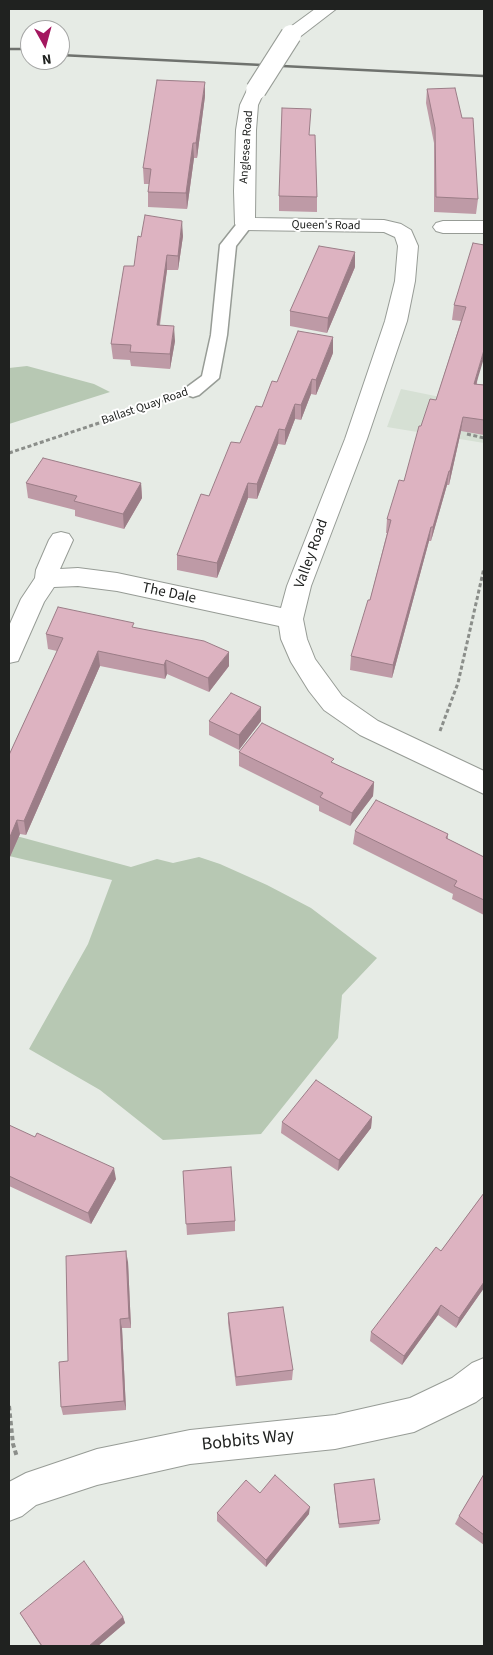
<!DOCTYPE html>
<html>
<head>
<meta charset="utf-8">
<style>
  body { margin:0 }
  #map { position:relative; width:493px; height:1655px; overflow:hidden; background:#e6ebe5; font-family:"Source Sans 3",sans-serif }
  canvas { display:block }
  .frame { position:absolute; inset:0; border:10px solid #202220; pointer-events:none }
  .north { position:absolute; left:20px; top:20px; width:50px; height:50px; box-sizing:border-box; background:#fff; border:1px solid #a6a7a6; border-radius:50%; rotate:173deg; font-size:14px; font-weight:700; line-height:20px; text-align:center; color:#202220 }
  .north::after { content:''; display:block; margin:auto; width:18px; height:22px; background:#a3175f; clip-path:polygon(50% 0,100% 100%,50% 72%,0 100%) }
</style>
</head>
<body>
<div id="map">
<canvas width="493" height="1655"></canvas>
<div class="frame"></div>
<div class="north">N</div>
</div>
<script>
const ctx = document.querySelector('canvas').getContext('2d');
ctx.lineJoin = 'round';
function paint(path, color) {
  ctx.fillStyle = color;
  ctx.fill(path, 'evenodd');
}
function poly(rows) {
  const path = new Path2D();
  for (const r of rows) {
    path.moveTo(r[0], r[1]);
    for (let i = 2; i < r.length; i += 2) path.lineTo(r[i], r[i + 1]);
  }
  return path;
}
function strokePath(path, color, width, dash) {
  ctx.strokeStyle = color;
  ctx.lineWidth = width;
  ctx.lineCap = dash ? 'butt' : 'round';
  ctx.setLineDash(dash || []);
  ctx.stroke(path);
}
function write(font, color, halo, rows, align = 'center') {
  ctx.font = font + ' "Source Sans 3",sans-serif';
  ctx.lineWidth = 4;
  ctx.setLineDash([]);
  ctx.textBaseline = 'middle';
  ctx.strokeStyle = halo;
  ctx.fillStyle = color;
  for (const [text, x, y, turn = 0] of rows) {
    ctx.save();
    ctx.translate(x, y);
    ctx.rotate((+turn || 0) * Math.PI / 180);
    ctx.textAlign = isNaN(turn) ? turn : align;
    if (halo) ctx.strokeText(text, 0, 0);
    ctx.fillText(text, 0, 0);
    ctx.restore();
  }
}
const built = poly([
  [401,389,455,400,484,399,484,443,387,427]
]);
const green = poly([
  [27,366,94,384,110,392,9,424,9,368],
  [9,834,131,867,157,859,173,863,199,857,220,864,267,885,311,908,377,958,342,995,338,1038,261,1134,163,1140,100,1090,29,1049,88,944,112,880,9,856]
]);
const pathFar2 = poly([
  [107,420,169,399]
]);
const pathFar1 = poly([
  [467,434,484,438],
  [9,453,111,419],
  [440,731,458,683,484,568]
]);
const path = poly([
  [9,1406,13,1444,17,1457]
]);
const service = poly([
  [245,219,251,221,253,224,236,246,227,335,219,378,199,395,193,397,187,395,184,391,187,387,202,376,211,335,220,245,239,221,245,219]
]);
const minor = poly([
  [315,9,336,9,297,39,291,40,285,39,282,35,285,31,315,9],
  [256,84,263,86,265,90,258,105,256,130,255,218,384,220,401,224,411,230,418,246,415,281,407,321,367,439,311,586,303,619,307,639,315,659,342,696,378,721,484,771,484,794,360,735,324,710,309,691,291,662,281,639,279,626,117,591,78,586,54,587,44,602,18,661,9,663,9,626,21,599,35,578,36,570,49,540,53,534,61,532,69,534,73,540,60,569,78,568,117,573,281,608,287,586,345,439,385,321,395,281,398,246,395,237,384,232,245,230,238,228,235,224,234,191,236,130,240,105,249,86,256,84],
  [443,221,484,221,484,233,443,233,436,231,433,227,436,223,443,221],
  [484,1358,484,1396,476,1402,414,1432,335,1449,190,1464,97,1485,36,1505,22,1516,9,1521,9,1482,26,1473,97,1449,190,1430,335,1415,410,1398,452,1378,472,1363,484,1358]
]);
const rail = poly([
  [9,49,30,49],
  [60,55,484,76]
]);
const minorBridge = poly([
  [256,90,291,35]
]);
const wall = poly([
  [427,89,462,118,478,199,476,214,434,212,434,143,426,103],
  [205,96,197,158,194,158,187,209,148,207,148,192,149,184,144,184,143,168],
  [310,135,317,197,317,212,279,211,279,196],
  [183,236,178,270,167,270,160,325,175,341,170,369,131,366,130,360,113,359,111,344,134,266],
  [484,245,477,384,484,385,484,435,461,431,449,485,447,485,431,541,429,541,392,678,350,670,351,656,370,600,387,533,386,533,387,519,404,481,421,426,436,400,461,321,452,320,454,305],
  [355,267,327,333,290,326,290,311],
  [333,353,316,395,311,394,301,420,295,419,285,445,278,444,257,499,248,498,217,578,177,570,177,555,209,496,277,382],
  [26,483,141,483,142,498,124,529,75,516,75,510,28,498],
  [134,628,229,666,209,692,167,674,165,679,100,666,26,835,20,834,9,859,9,755,57,651,48,649,46,634],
  [209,721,261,721,239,750,209,735],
  [239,752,333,763,374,782,373,796,350,826,319,811,319,806,239,766],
  [355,831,448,834,448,839,484,857,484,915,452,899,453,894,353,844],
  [372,1117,371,1128,338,1171,281,1133,282,1122],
  [9,1125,116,1179,91,1224,9,1186],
  [183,1171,235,1221,235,1231,187,1235],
  [484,1193,484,1288,456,1328,438,1315,402,1365,370,1341,371,1332,441,1251],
  [128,1262,131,1328,122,1328,126,1410,63,1415,61,1407,68,1361],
  [228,1313,293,1370,292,1380,236,1386,228,1323],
  [484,1474,484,1545,455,1524,459,1516],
  [334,1484,380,1520,379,1524,339,1528,334,1488],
  [260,1493,309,1514,266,1567,217,1521,217,1513],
  [20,1613,123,1617,125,1623,98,1646,41,1646]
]);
const shadedWall = poly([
  [205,82,205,96,197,158,196,143],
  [193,143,194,158,187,209,186,193],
  [182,221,183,236,178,270,178,256],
  [355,252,355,267,327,333,328,318],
  [167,255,167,270,157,340,157,325],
  [174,326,175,341,170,369,170,354],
  [333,337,333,353,316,395,316,380],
  [484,350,484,358,472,398,474,384],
  [312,379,311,394,301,420,301,405],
  [295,404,295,419,285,445,285,430],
  [463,417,461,431,449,485,450,471],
  [279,429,278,444,257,499,257,484],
  [449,471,447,485,431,541,433,527],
  [141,483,142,498,124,529,123,514],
  [248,483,248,498,217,578,217,563],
  [431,527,429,541,392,678,393,665],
  [98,651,100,666,26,835,24,821],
  [229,652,229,666,209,692,208,678],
  [166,660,167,674,165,679,164,665],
  [261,707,261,721,239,750,239,735],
  [374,782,373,796,350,826,352,813],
  [17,820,20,834,9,859,9,839],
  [372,1117,371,1128,338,1171,339,1160],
  [114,1168,116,1179,91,1224,88,1213],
  [126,1251,128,1262,131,1328,129,1318],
  [484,1282,484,1288,456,1328,459,1318],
  [441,1305,438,1315,402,1365,404,1356],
  [120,1319,122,1328,126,1410,124,1401],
  [310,1507,309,1514,266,1567,266,1560],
  [123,1617,125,1623,98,1646,89,1646]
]);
const building = poly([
  [157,80,205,82,196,143,193,143,186,193,148,192,151,169,143,168,157,80],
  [455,88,462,118,473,118,478,199,436,197,435,128,427,89,455,88],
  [282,108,311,109,309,135,315,135,317,197,279,196,282,108],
  [145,215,182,221,178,256,167,255,157,325,174,326,170,354,130,352,131,345,111,344,124,266,134,266,138,236,141,237,145,215],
  [473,243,484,245,484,350,474,384,484,385,484,420,463,417,450,471,449,471,433,527,431,527,393,665,351,656,368,600,370,600,391,520,387,519,399,480,404,481,419,426,421,426,430,399,436,400,466,307,454,305,473,243],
  [319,246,355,252,328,318,290,311,319,246],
  [298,331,333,337,316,380,312,379,301,405,295,404,285,430,279,429,257,484,248,483,217,563,177,555,201,494,209,496,231,442,240,443,256,406,262,407,272,381,277,382,298,331],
  [43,458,141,483,123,514,74,501,77,496,26,483,43,458],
  [58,607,134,623,132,627,204,641,229,652,208,678,166,660,164,665,98,651,24,821,17,820,9,839,9,755,63,638,46,634,58,607],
  [231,693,261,707,239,735,209,721,231,693],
  [262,723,334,759,331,762,374,782,352,813,320,797,323,793,239,752,262,723],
  [376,800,448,834,446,838,484,857,484,900,454,886,457,881,355,831,376,800],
  [316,1080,372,1117,339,1160,282,1122,316,1080],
  [9,1125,35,1137,37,1133,114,1168,88,1213,9,1176,9,1125],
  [231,1167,235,1221,186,1224,183,1171,231,1167],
  [484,1193,484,1282,459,1318,441,1305,404,1356,371,1332,436,1247,441,1251,484,1193],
  [126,1251,129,1318,120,1319,124,1401,61,1407,59,1362,68,1361,66,1256,126,1251],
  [283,1307,293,1370,236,1377,228,1313,283,1307],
  [484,1474,484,1535,459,1516,484,1474],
  [275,1475,310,1507,266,1560,217,1513,246,1480,260,1493,275,1475],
  [374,1479,380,1520,339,1524,334,1484,374,1479],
  [84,1561,123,1617,89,1646,42,1646,20,1613,84,1561]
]);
const farStreetnames = [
  ["Anglesea Road",247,147,-86],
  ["Queen's Road",326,226,1],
  ["Ballast Quay Road",145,407,-19]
];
const streetNames = [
  ["Valley Road",312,554,-70],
  ["The Dale",169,594,12]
];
const nearStreetnames = [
  ["Bobbits Way",248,1441,-6]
];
paint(built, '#d6e0d4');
paint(green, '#b7c8b3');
strokePath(service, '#979c96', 3);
strokePath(minor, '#979c96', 2);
strokePath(pathFar2, '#8b8e8a', 2.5, [2.5, 2]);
strokePath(pathFar1, '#8b8e8a', 3, [4, 2.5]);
strokePath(path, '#8b8e8a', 4, [4.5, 3]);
paint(service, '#fff');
paint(minor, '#fff');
strokePath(rail, '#6f726e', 2.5);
strokePath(minorBridge, '#979c96', 22, []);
strokePath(minorBridge, '#fff', 20);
paint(wall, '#be9aa6');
paint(shadedWall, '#9b7d87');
paint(building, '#ddb3c1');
strokePath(building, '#9b7d87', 1);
write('12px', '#202220', '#fff', farStreetnames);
write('15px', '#202220', '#fff', streetNames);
write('18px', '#202220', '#fff', nearStreetnames);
</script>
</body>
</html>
